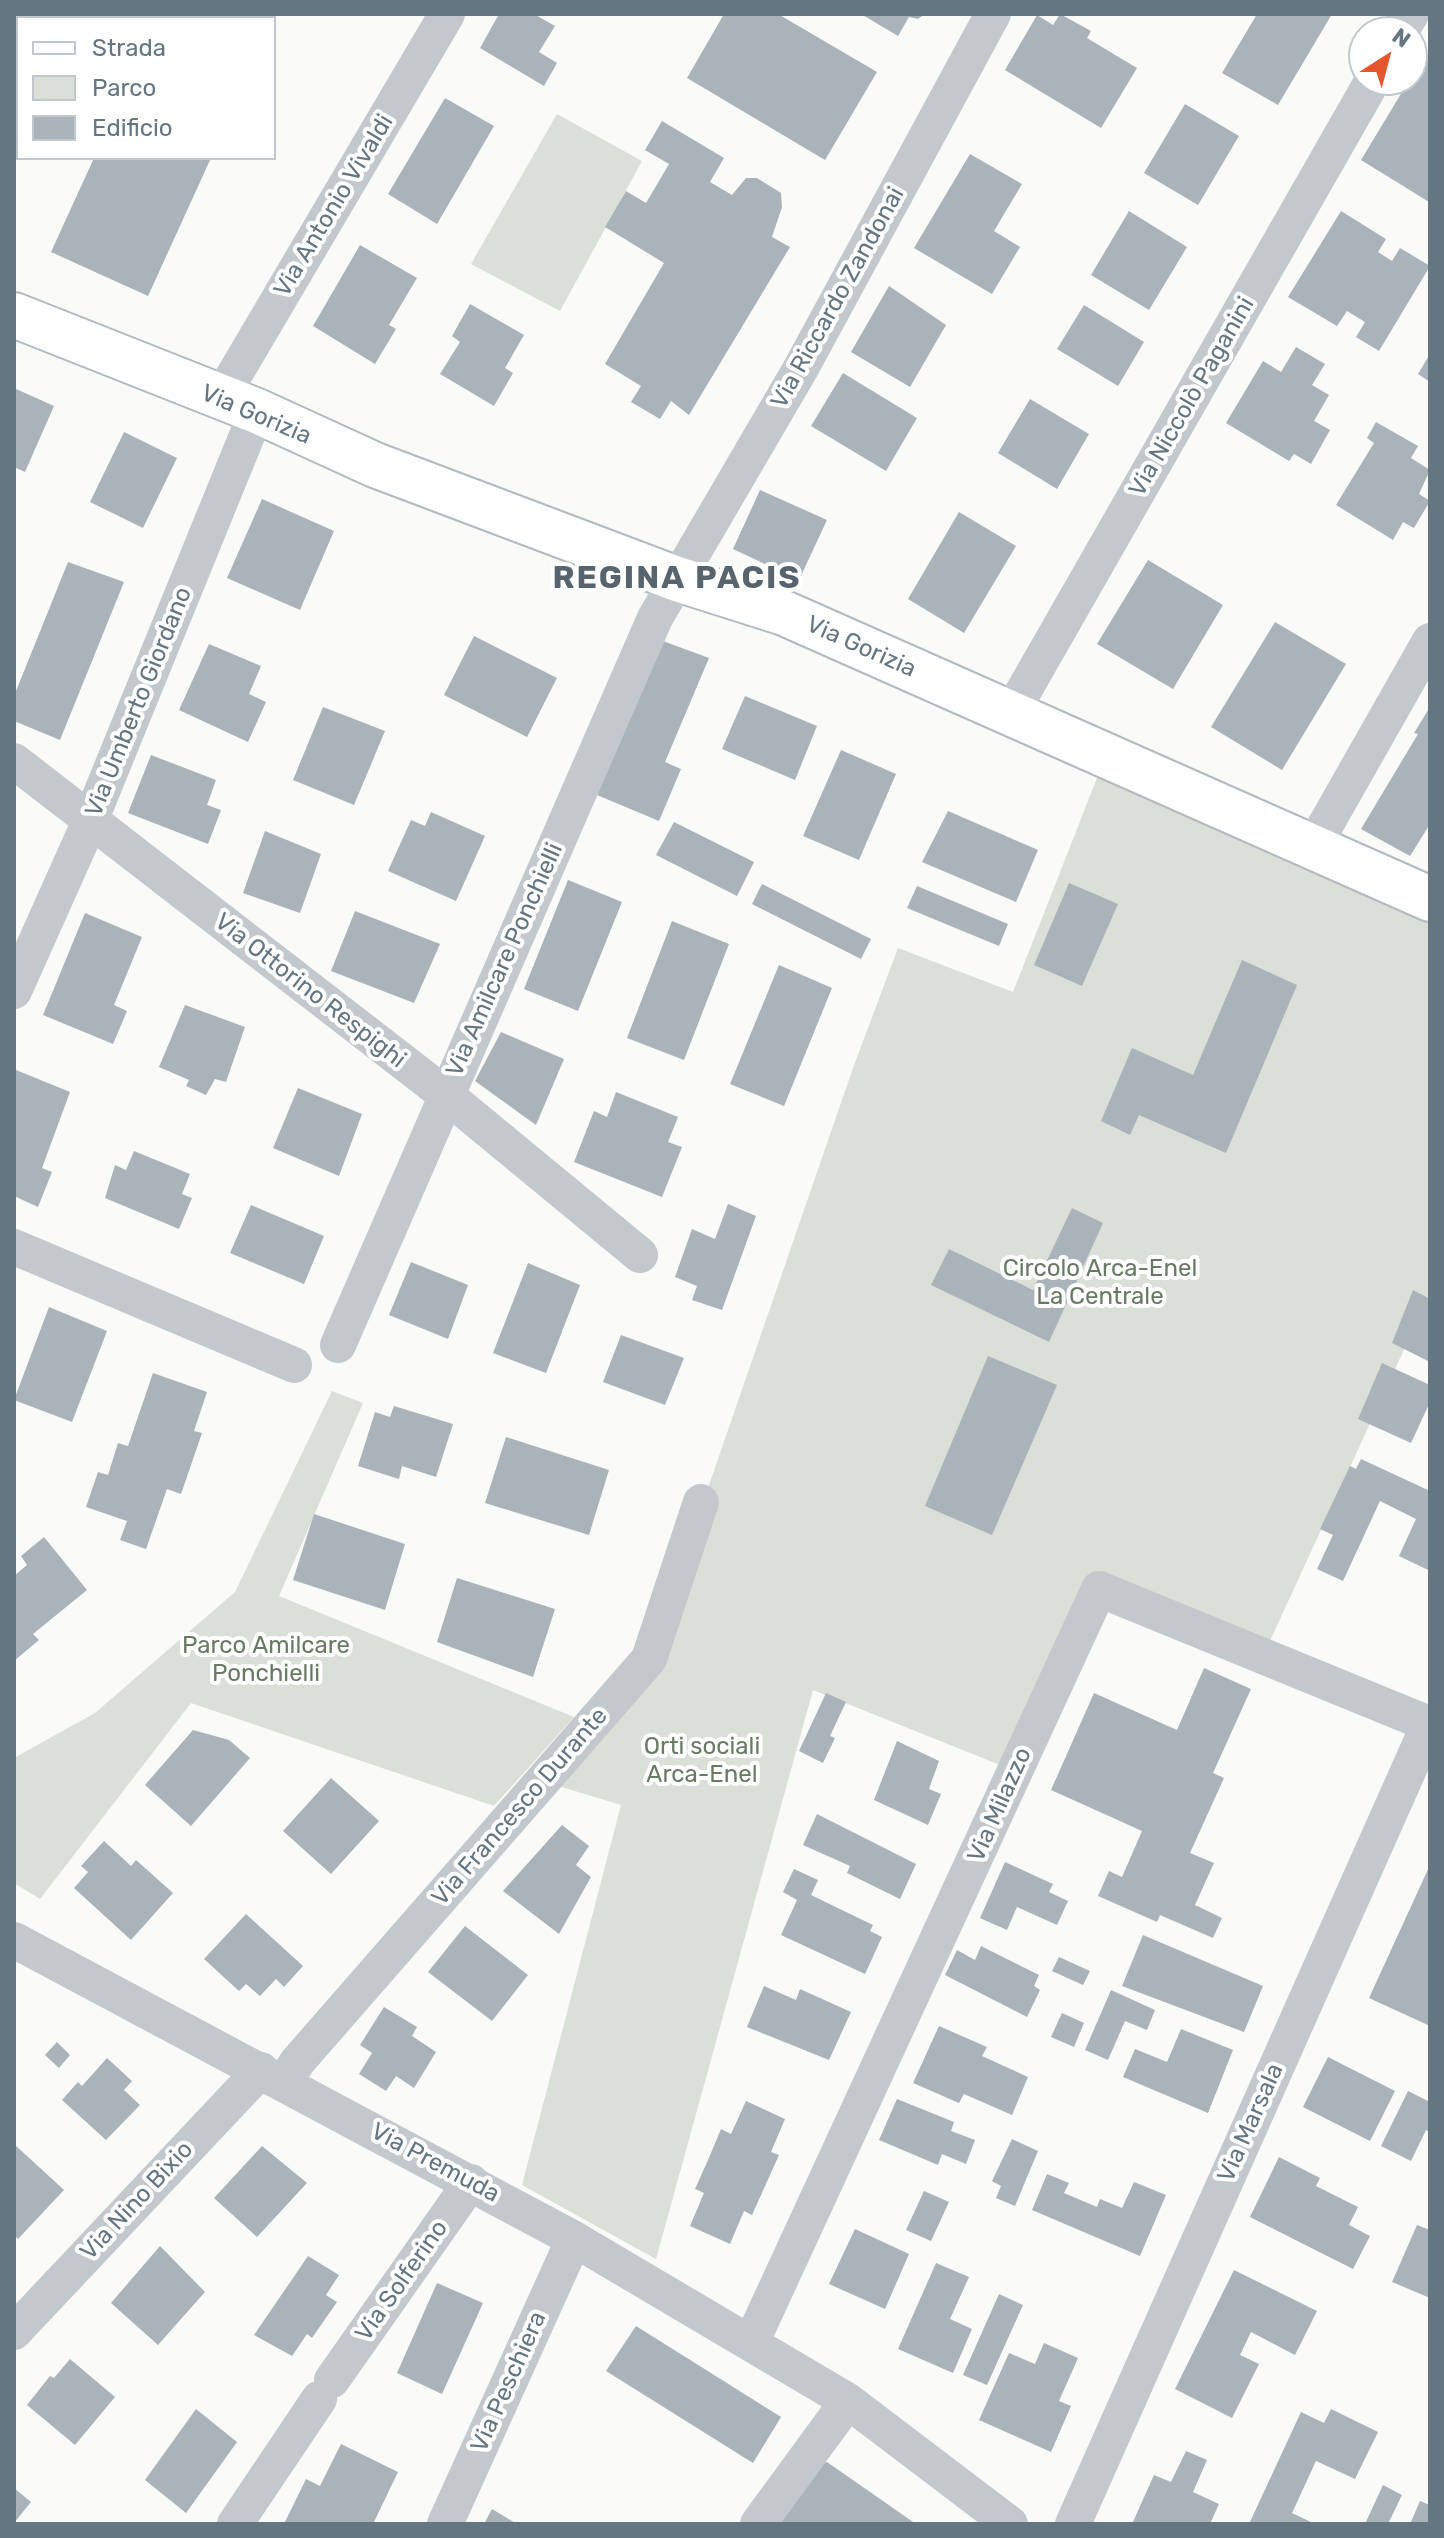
<!DOCTYPE html>
<html>
<head>
<meta charset="utf-8">
<style>
  body { margin:0 }
  #map { position:relative; width:1444px; height:2538px; overflow:hidden; background:#fafaf8; font-family:Rubik,sans-serif }
  canvas { display:block }
  .frame { position:absolute; inset:0; border:16px solid #657683; pointer-events:none }
  .legend { position:absolute; left:16px; top:16px; width:260px; height:144px; box-sizing:border-box; background:#fff; border:2px solid #c1c8cd; margin:0; padding:10px 14px; list-style:none; font-size:24px; color:#657683 }
  .legend li { display:flex; align-items:center; gap:16px; height:40px }
  .legend b { width:40px; border:2px solid #c1c8cd }
  .north { position:absolute; left:1348px; top:16px; width:80px; height:80px; box-sizing:border-box; background:#fff; border:2px solid #c1c8cd; border-radius:50%; rotate:36deg; font-size:22px; font-weight:700; line-height:32px; text-align:center; color:#657683 }
  .north::after { content:''; display:block; margin:auto; width:28px; height:36px; background:#e4572e; clip-path:polygon(50% 0,100% 100%,50% 72%,0 100%) }
</style>
</head>
<body>
<div id="map">
<canvas width="1444" height="2538"></canvas>
<div class="frame"></div>
<ul class="legend">
<li><b style="height:10px;background:#fff"></b>Strada</li>
<li><b style="height:22px;background:#dadfd7"></b>Parco</li>
<li><b style="height:22px;background:#aab3b9"></b>Edificio</li>
</ul>
<div class="north">N</div>
</div>
<script>
const ctx = document.querySelector('canvas').getContext('2d');
ctx.lineJoin = 'round';
function paint(path, color) {
  ctx.fillStyle = color;
  ctx.fill(path, 'evenodd');
}
function poly(rows) {
  const path = new Path2D();
  for (const r of rows) {
    path.moveTo(r[0], r[1]);
    for (let i = 2; i < r.length; i += 2) path.lineTo(r[i], r[i + 1]);
  }
  return path;
}
function strokePath(path, color, width, dash) {
  ctx.strokeStyle = color;
  ctx.lineWidth = width;
  ctx.lineCap = dash ? 'butt' : 'round';
  ctx.setLineDash(dash || []);
  ctx.stroke(path);
}
function write(font, color, halo, rows, align = 'center') {
  ctx.font = font + ' Rubik,sans-serif';
  ctx.lineWidth = 8;
  ctx.setLineDash([]);
  ctx.textBaseline = 'middle';
  ctx.strokeStyle = halo;
  ctx.fillStyle = color;
  for (const [text, x, y, turn = 0] of rows) {
    ctx.save();
    ctx.translate(x, y);
    ctx.rotate((+turn || 0) * Math.PI / 180);
    ctx.textAlign = isNaN(turn) ? turn : align;
    if (halo) ctx.strokeText(text, 0, 0);
    ctx.fillText(text, 0, 0);
    ctx.restore();
  }
}
const green = poly([
  [557,114,642,161,560,311,471,264],
  [1106,755,1430,899,1430,1293,1263,1656,1099,1590,1015,1771,813,1690,656,2259,522,2185,621,1805,542,1781,649,1659,853,1068,898,948,1013,992],
  [332,1391,363,1403,279,1596,574,1717,494,1806,191,1703,40,1899,14,1883,14,1758,95,1713,235,1592]
]);
const building = poly([
  [18,14,105,14,101,18,18,18,18,69,14,65,14,18],
  [209,14,260,14,258,18,217,18],
  [499,14,534,14,555,26,539,52,557,63,544,86,480,48],
  [724,14,778,14,877,72,825,160,687,78],
  [861,14,925,14,918,19,909,17,898,36],
  [1060,14,1091,31,1087,38,1137,68,1101,128,1005,70,1037,15,1053,25],
  [1257,14,1332,14,1278,105,1222,73],
  [1425,54,1430,56,1429,202,1361,160],
  [445,98,494,126,437,224,388,194],
  [1185,104,1239,136,1198,205,1144,173],
  [662,121,724,158,710,182,732,195,746,178,757,178,781,193,782,207,772,237,790,247,689,415,671,401,660,419,631,402,641,386,605,364,664,263,605,227,626,191,646,203,669,164,645,150],
  [970,154,1022,184,994,231,1020,247,992,294,914,248],
  [94,158,211,158,148,296,51,252],
  [1129,211,1187,247,1149,310,1091,275],
  [1341,211,1386,239,1378,252,1392,261,1400,248,1430,266,1379,351,1356,337,1365,322,1347,311,1337,326,1288,297],
  [360,245,417,278,389,325,396,329,375,364,313,326],
  [889,286,946,325,910,387,851,352],
  [470,304,524,335,505,368,513,373,494,406,440,374,460,342,452,336],
  [1084,305,1144,342,1118,386,1057,349],
  [1296,347,1325,364,1312,385,1329,395,1314,421,1330,430,1311,464,1294,454,1289,461,1226,423,1263,361,1281,372],
  [1430,354,1430,382,1418,374],
  [843,373,917,418,886,471,811,426],
  [14,388,54,406,25,472,14,467],
  [1030,399,1089,434,1057,489,998,453],
  [1376,422,1418,446,1411,458,1430,470,1419,494,1430,501,1414,528,1403,522,1393,540,1336,505,1374,443,1367,438],
  [124,432,177,458,143,528,90,502],
  [760,490,827,520,799,580,733,549],
  [262,499,334,531,300,610,227,578],
  [959,512,1016,546,964,633,908,599],
  [1148,560,1223,605,1173,689,1097,644],
  [68,562,124,582,60,740,14,721,14,696],
  [1275,622,1346,664,1282,770,1211,727],
  [474,636,557,678,527,737,444,695],
  [663,641,709,658,665,762,681,769,659,821,597,795],
  [209,644,261,666,249,694,266,702,248,742,179,710],
  [745,696,817,726,795,780,722,749],
  [323,707,385,731,354,805,293,780],
  [1430,707,1430,824,1410,856,1361,829,1418,734,1414,733],
  [841,750,896,774,859,860,803,836],
  [151,755,216,780,207,805,221,810,208,844,128,813],
  [948,811,1038,850,1016,902,922,862],
  [431,812,485,836,456,901,388,871,411,820,425,826],
  [674,822,754,862,737,896,656,855],
  [265,831,321,854,300,913,243,893],
  [568,880,622,902,578,1011,524,989],
  [1069,883,1118,904,1082,986,1034,965],
  [762,884,871,939,861,959,752,904],
  [917,886,1008,924,999,946,907,908],
  [355,911,440,944,414,1003,331,971],
  [85,913,142,937,114,1005,127,1011,113,1044,43,1015],
  [672,921,729,944,684,1060,627,1038],
  [1242,960,1297,985,1226,1153,1139,1115,1130,1135,1101,1121,1132,1048,1193,1075],
  [779,965,832,988,784,1106,730,1084],
  [185,1005,245,1027,226,1082,215,1079,206,1095,186,1086,189,1080,159,1067],
  [501,1032,564,1059,536,1125,475,1081],
  [16,1070,70,1092,42,1168,52,1172,38,1207,14,1196],
  [298,1088,362,1114,339,1176,273,1148],
  [616,1092,678,1117,668,1142,682,1147,662,1197,574,1162,594,1111,607,1117],
  [134,1151,190,1174,182,1194,192,1198,179,1229,105,1198,115,1165,126,1170],
  [728,1204,756,1216,722,1310,692,1300,697,1286,675,1277,692,1229,715,1239],
  [251,1205,324,1236,304,1284,230,1253],
  [1072,1208,1103,1223,1049,1342,931,1285,949,1249,1033,1290],
  [411,1262,468,1285,448,1339,389,1315],
  [528,1263,580,1285,546,1373,493,1353],
  [1413,1290,1430,1299,1430,1362,1392,1343],
  [49,1307,107,1331,72,1422,14,1400],
  [621,1335,684,1358,665,1405,603,1382],
  [988,1356,1057,1385,992,1535,925,1506],
  [1382,1363,1430,1385,1430,1402,1411,1443,1358,1419],
  [153,1373,207,1392,194,1431,202,1433,181,1494,167,1489,146,1549,120,1540,127,1521,86,1507,98,1472,108,1475,118,1443,128,1446],
  [394,1406,453,1424,436,1477,402,1466,399,1479,358,1466,375,1412,390,1417],
  [506,1437,609,1470,589,1535,485,1503],
  [1361,1459,1430,1491,1428,1570,1399,1556,1416,1519,1380,1501,1343,1581,1317,1569,1333,1535,1320,1529,1350,1466,1356,1469],
  [314,1514,405,1544,385,1610,293,1580],
  [44,1537,87,1590,33,1634,39,1640,14,1661,14,1576,27,1565,21,1556],
  [457,1578,555,1609,533,1677,437,1642],
  [1204,1668,1251,1689,1213,1773,1224,1778,1190,1853,1214,1863,1195,1905,1222,1918,1213,1938,1160,1915,1157,1922,1098,1896,1109,1871,1122,1877,1142,1831,1051,1790,1094,1693,1177,1730],
  [826,1693,846,1702,830,1736,835,1738,823,1763,799,1751],
  [193,1730,229,1740,250,1758,191,1826,145,1785],
  [897,1741,939,1761,929,1789,941,1794,928,1825,874,1800],
  [331,1778,379,1821,331,1874,283,1831],
  [817,1814,916,1864,900,1899,847,1873,850,1866,803,1845],
  [562,1825,589,1846,576,1865,591,1877,559,1934,503,1891],
  [104,1841,131,1866,136,1860,173,1893,131,1940,74,1888,88,1872,81,1866],
  [1005,1862,1053,1884,1049,1892,1068,1901,1057,1925,1017,1907,1007,1930,980,1918],
  [1430,1865,1430,2026,1369,1998],
  [794,1869,818,1880,811,1895,873,1925,870,1931,882,1937,865,1974,781,1935,797,1900,783,1892],
  [246,1914,303,1966,284,1987,276,1979,260,1996,246,1984,239,1991,204,1959],
  [465,1926,528,1975,492,2021,428,1972],
  [1143,1935,1263,1986,1244,2032,1122,1986],
  [981,1946,1039,1975,1034,1986,1040,1990,1027,2017,945,1975,957,1950,975,1960],
  [1059,1957,1090,1971,1083,1985,1052,1971],
  [764,1986,796,2000,800,1989,851,2012,829,2060,747,2027],
  [1111,1990,1155,2010,1147,2030,1125,2021,1108,2060,1085,2050],
  [384,2007,417,2027,412,2036,436,2052,414,2088,396,2076,386,2091,359,2074,372,2053,360,2045],
  [1062,2013,1084,2023,1074,2047,1051,2037],
  [939,2026,987,2047,982,2056,1028,2077,1012,2115,964,2094,959,2103,913,2083],
  [1181,2029,1233,2050,1208,2113,1123,2077,1135,2049,1167,2062],
  [57,2042,70,2055,59,2068,45,2055],
  [1328,2057,1395,2091,1370,2141,1303,2107],
  [107,2058,132,2081,124,2090,140,2105,106,2140,62,2100,78,2082,82,2086],
  [1408,2091,1430,2102,1430,2132,1426,2130,1411,2161,1381,2146],
  [897,2099,954,2122,951,2131,975,2140,966,2164,942,2154,938,2165,879,2140],
  [746,2101,785,2119,771,2152,779,2155,752,2215,744,2211,730,2244,690,2226,704,2193,695,2189,708,2160,721,2129,731,2134],
  [1012,2139,1038,2151,1015,2206,996,2198,1001,2186,992,2181],
  [14,2144,64,2190,18,2239,14,2235],
  [262,2146,307,2183,257,2237,214,2198],
  [1279,2157,1320,2178,1316,2186,1358,2207,1349,2225,1370,2236,1353,2269,1250,2217],
  [1047,2174,1069,2183,1064,2193,1097,2207,1100,2199,1122,2208,1134,2182,1166,2195,1140,2256,1032,2210],
  [924,2191,949,2202,931,2241,906,2230],
  [1417,2225,1430,2230,1430,2298,1392,2282],
  [855,2229,909,2254,885,2309,829,2284],
  [160,2246,205,2292,158,2345,111,2303],
  [308,2256,339,2275,326,2295,337,2302,312,2338,307,2334,292,2356,254,2335],
  [936,2263,969,2277,950,2319,972,2329,953,2373,898,2349],
  [1234,2270,1317,2311,1295,2355,1251,2332,1240,2355,1259,2364,1232,2418,1175,2389],
  [437,2283,483,2303,442,2394,397,2373],
  [999,2294,1023,2305,987,2385,963,2375],
  [636,2326,781,2417,753,2463,606,2371],
  [1044,2343,1078,2358,1059,2401,1071,2406,1051,2452,979,2420,1009,2353,1035,2364],
  [70,2359,115,2397,75,2445,27,2405,50,2376,54,2378],
  [196,2409,237,2442,186,2513,145,2480],
  [1331,2409,1378,2432,1355,2479,1316,2461,1292,2513,1315,2524,1249,2524,1301,2412,1324,2423],
  [341,2444,398,2472,373,2524,284,2524,306,2479,320,2486],
  [1186,2451,1207,2460,1193,2492,1219,2504,1210,2524,1132,2524,1154,2475,1171,2482],
  [827,2462,916,2524,767,2524,808,2468],
  [1383,2485,1402,2495,1388,2524,1365,2524],
  [14,2488,31,2502,14,2523],
  [1420,2501,1430,2505,1430,2524,1410,2524],
  [492,2509,517,2524,484,2524]
]);
const minor = poly([
  [1400,32,1411,14],
  [220,399,447,14],
  [1011,713,1373,80],
  [14,761,446,1095,640,1255],
  [1313,847,1430,641],
  [14,991,90,821,257,411],
  [14,1247,294,1365],
  [338,1345,655,618,801,368,993,14],
  [14,1940,574,2239,848,2401,1010,2524],
  [284,2082,298,2061,649,1659,701,1502],
  [14,2332,261,2070],
  [751,2343,1099,1589,1429,1724],
  [332,2380,471,2182],
  [235,2524,319,2399],
  [445,2524,574,2239],
  [758,2524,848,2401],
  [1073,2524,1430,1722]
]);
const secondary = poly([
  [14,315,257,411,375,465,677,579,784,613,1430,899]
]);
const streetNames = [
  ["Via Antonio Vivaldi",334,206,-59],
  ["Via Riccardo Zandonai",838,298,-61],
  ["Via Niccolò Paganini",1192,397,-60],
  ["Via Gorizia",256,415,23],
  ["Via Gorizia",861,647,24],
  ["Via Umberto Giordano",139,702,-68],
  ["Via Amilcare Ponchielli",505,960,-66],
  ["Via Ottorino Respighi",310,991,38],
  ["Via Milazzo",1000,1805,-66],
  ["Via Francesco Durante",520,1807,-49],
  ["Via Marsala",1251,2123,-66],
  ["Via Premuda",435,2163,28],
  ["Via Nino Bixio",137,2201,-47],
  ["Via Solferino",402,2281,-55],
  ["Via Peschiera",509,2382,-66]
];
const parkNames = [
  ["Circolo Arca-Enel",1100,1269],
  ["La Centrale",1100,1297],
  ["Parco Amilcare",266,1646],
  ["Ponchielli",266,1674],
  ["Orti sociali",702,1747],
  ["Arca-Enel",702,1775]
];
const districtNames = [
  ["REGINA PACIS",677,579]
];
paint(green, '#dadfd7');
paint(building, '#aab3b9');
strokePath(secondary, '#b3babf', 48);
strokePath(minor, '#c3c8cc', 36);
strokePath(secondary, '#fff', 44);
write('24px', '#657683', '#fff', streetNames);
write('24px', '#687a64', '#fff', parkNames);
ctx.letterSpacing = '2px';
write('bold 32px', '#57646e', '#fff', districtNames);
ctx.letterSpacing = '0px';
</script>
</body>
</html>
